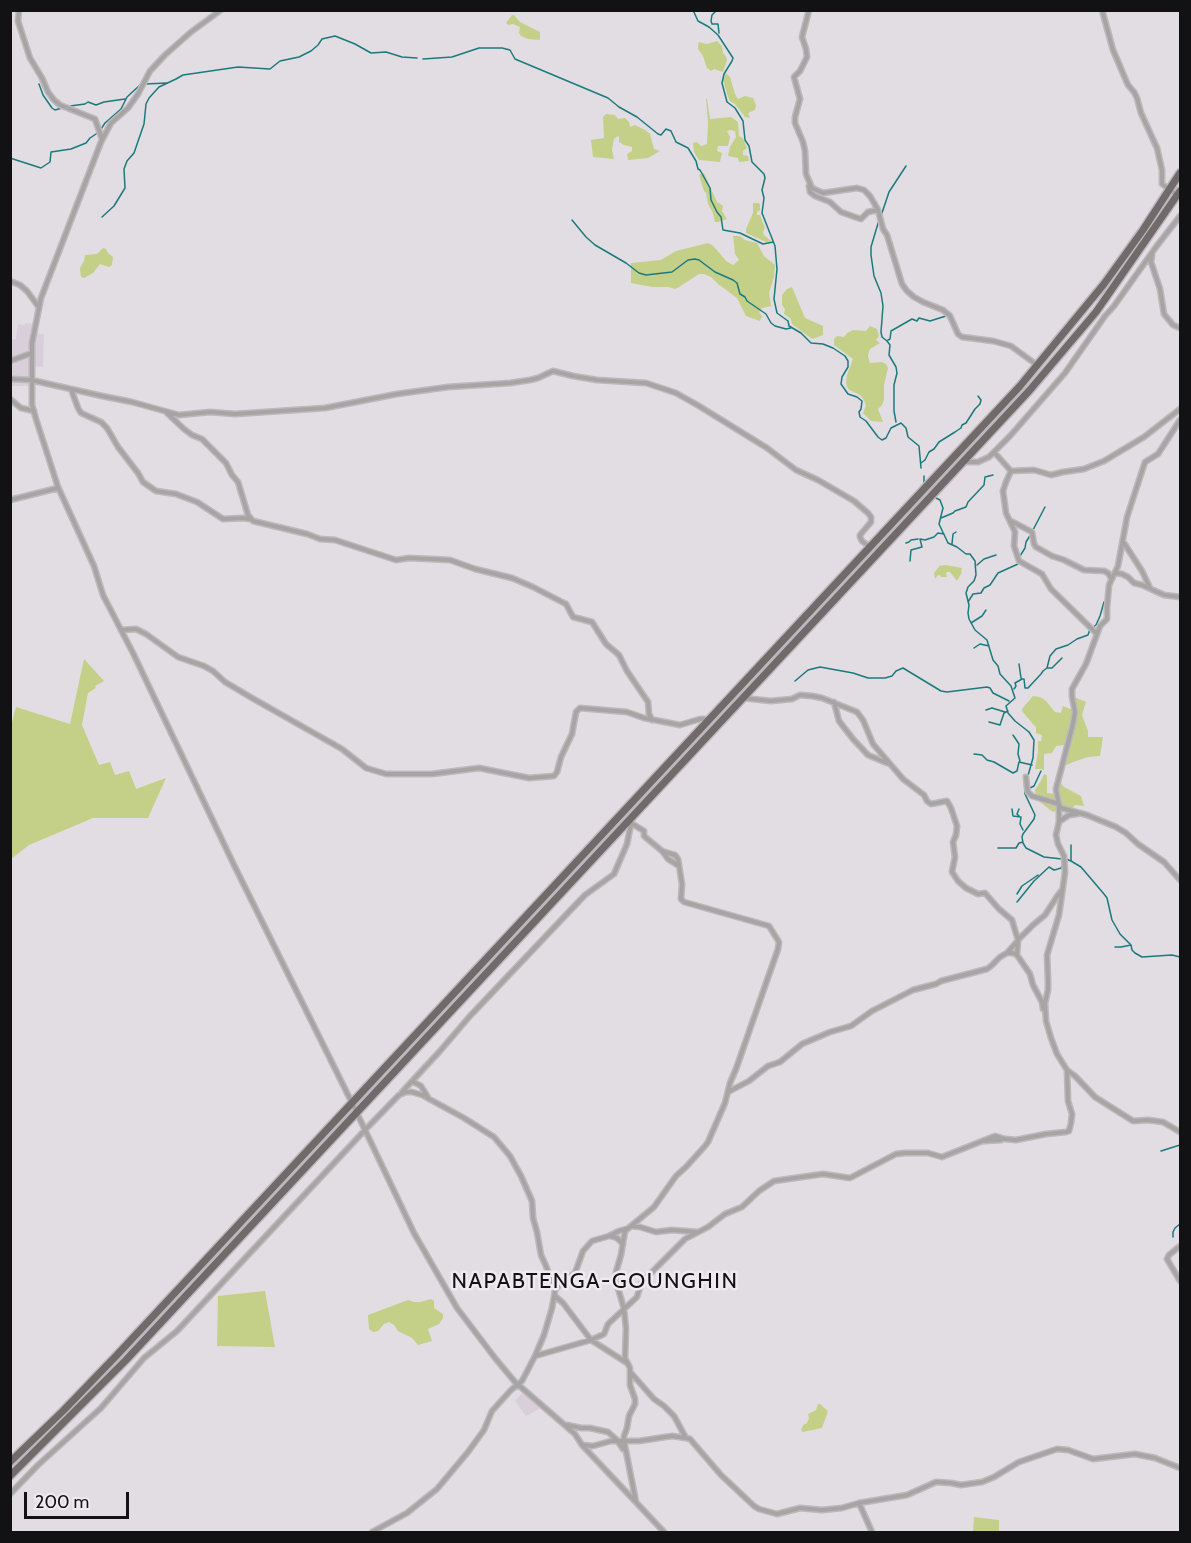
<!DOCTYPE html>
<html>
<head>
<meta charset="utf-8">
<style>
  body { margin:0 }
  #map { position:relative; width:1191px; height:1543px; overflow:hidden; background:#e2dde2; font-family:Cabin,sans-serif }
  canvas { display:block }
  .frame { position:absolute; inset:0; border:12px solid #121113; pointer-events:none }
  .scale { position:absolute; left:24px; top:1492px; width:105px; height:27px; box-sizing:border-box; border:3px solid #121113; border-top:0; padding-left:8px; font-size:18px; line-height:21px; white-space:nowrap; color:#121113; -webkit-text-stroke:4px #efeaf0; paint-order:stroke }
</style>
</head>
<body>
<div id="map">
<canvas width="1191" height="1543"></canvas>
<div class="frame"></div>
<div class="scale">200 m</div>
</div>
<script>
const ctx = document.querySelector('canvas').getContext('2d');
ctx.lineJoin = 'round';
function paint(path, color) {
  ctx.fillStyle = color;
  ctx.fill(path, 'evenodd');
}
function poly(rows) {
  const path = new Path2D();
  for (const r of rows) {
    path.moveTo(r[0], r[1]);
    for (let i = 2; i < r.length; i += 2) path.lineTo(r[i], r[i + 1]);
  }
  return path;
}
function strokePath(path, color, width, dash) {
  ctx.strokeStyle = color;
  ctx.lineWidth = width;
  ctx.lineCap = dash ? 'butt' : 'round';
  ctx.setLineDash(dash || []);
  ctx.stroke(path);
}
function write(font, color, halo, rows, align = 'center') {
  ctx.font = font + ' Cabin,sans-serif';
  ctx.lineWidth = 5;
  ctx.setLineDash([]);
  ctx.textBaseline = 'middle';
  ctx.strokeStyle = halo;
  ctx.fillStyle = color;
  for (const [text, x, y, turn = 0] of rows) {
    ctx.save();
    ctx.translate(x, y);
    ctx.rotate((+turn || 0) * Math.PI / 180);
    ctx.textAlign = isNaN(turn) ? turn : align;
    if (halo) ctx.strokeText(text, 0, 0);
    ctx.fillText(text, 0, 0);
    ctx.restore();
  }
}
const built = poly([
  [25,323,35,324,34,333,44,334,43,367,32,366,31,386,11,386,10,340,16,339,18,324,25,325],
  [525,1390,543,1407,526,1416,515,1401]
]);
const green = poly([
  [512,15,514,15,520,22,540,32,540,40,528,39,521,36,519,33,520,27,513,24,508,25,506,23],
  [717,41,722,46,723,53,726,57,727,60,723,72,714,69,711,71,707,68,703,56,698,49,698,45,699,42,707,44],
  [726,73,730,77,735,94,738,99,745,96,753,98,756,105,755,110,748,113,750,118,745,117,735,104,730,101,728,97,723,80],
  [706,99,707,99,710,119,731,117,738,122,739,136,743,138,747,148,743,151,743,155,748,156,749,161,739,162,738,158,728,156,730,147,736,137,735,131,730,130,727,131,730,137,728,146,718,146,717,151,722,153,720,162,699,160,694,152,693,143,697,142,701,146,707,144,708,122],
  [606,114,615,115,618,119,625,118,629,122,630,127,635,125,645,130,650,134,654,149,660,151,648,158,628,160,627,154,632,151,632,147,624,145,619,142,619,137,618,136,614,139,612,150,614,159,593,157,591,140,604,138,603,117],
  [704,173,717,202,719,203,723,206,722,211,727,219,718,222,715,222,713,213,708,204,706,193,704,191,699,175],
  [753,203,758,203,760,204,760,210,757,212,757,215,760,215,765,228,763,232,764,235,771,241,766,242,746,233,746,229,753,213],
  [733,236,740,236,745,240,757,243,764,256,775,265,774,277,769,293,771,306,762,308,759,312,762,316,760,321,746,316,737,298,718,284,711,277,704,274,699,274,679,287,675,289,668,287,652,287,631,283,631,263,661,260,676,251,708,243,712,245,717,250,726,261,733,265,739,260,735,254],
  [103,248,106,249,108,253,113,257,112,265,109,267,100,264,93,273,84,278,81,277,80,268,84,261,85,255,97,254],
  [792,287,805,318,823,326,823,335,821,336,812,339,792,324,791,319,784,314,785,309,782,305,782,295,787,289],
  [870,326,877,329,879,336,876,340,880,343,870,349,868,355,869,360,870,363,882,362,886,364,888,368,884,385,884,400,882,405,878,409,883,422,871,421,863,413,866,406,864,400,860,395,848,389,846,384,847,375,853,359,834,345,834,339,837,336,844,337,847,333,853,330,866,331],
  [946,565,962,568,961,574,957,581,950,572,948,572,946,573,947,577,941,577,940,575,938,575,935,579,934,573,938,568,939,566],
  [84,659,104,681,95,686,96,688,88,693,82,725,99,765,110,762,115,775,129,771,136,789,166,778,148,818,93,818,29,845,11,859,10,730,16,707,70,724],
  [1033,696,1040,697,1046,701,1055,712,1061,713,1063,706,1075,711,1072,696,1086,702,1082,715,1088,731,1088,737,1103,737,1100,756,1088,757,1073,762,1062,767,1059,776,1060,782,1064,787,1081,796,1084,806,1075,805,1072,808,1059,809,1053,812,1036,799,1035,790,1042,779,1044,774,1047,775,1047,793,1057,794,1056,779,1065,745,1056,746,1052,753,1044,754,1044,770,1041,769,1035,769,1038,752,1038,741,1041,741,1042,735,1036,733,1036,727,1033,724,1022,711,1022,709],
  [265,1291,275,1347,217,1346,218,1296],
  [431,1299,434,1301,434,1308,443,1314,443,1318,439,1324,428,1329,432,1341,418,1345,412,1338,398,1331,394,1325,389,1322,384,1324,378,1331,373,1332,369,1329,368,1315,408,1300,414,1302,420,1302],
  [818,1404,820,1404,828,1411,822,1428,803,1432,801,1430,803,1425,807,1423,809,1418,808,1414,816,1410],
  [974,1517,999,1520,999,1532,973,1532]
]);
const stream = poly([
  [693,10,698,21,709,27,718,35,733,58,732,61,724,74,722,83,727,102,735,108,743,121,745,140,749,146,752,162,764,174,765,178,762,190,764,198,762,213,775,246,777,269,774,299,777,313,788,321,789,326,801,333,811,343,823,344,833,348,845,356,848,361,848,367,842,377,841,384,848,394,857,397,862,401,861,409,859,412,860,417,866,421,878,437,882,440,886,438,891,428,901,423,906,428,908,437,919,446,921,468],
  [717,10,712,15,711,21,712,24,718,24,719,33],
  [423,59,452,57,479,48,502,48,510,50,515,59,608,98,619,107,637,117,658,134,661,135,666,129,671,131,676,142,688,148,696,161,698,169,700,170,710,188,711,200,717,212,721,217,723,230,740,233,763,244,773,242],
  [39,84,43,95,52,108,55,110,62,108],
  [145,84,167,83],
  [70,106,85,104,88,102,96,105,104,102,125,99],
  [10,158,41,168,50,162,51,152,71,149,86,143,90,138,99,132,105,123,121,109,127,97,140,85],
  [881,216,889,192,906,166],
  [102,217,114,206,125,188,124,169,127,161,134,153,144,124,146,104,149,98,159,87,176,79,183,75,238,67,270,69,280,61,299,57,311,51,318,45,322,39,335,36,355,44,371,53,386,52,402,57,417,58],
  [572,220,586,237,595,245,626,263,639,273,646,275,672,272,688,260,695,259,699,260,715,272,733,280,737,283,740,294,745,297,747,301,766,314,771,323,775,326,786,329,791,328],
  [879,220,871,247,871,255,874,276,881,293,883,306,881,332,882,337,887,341,890,345,889,355,896,367,897,373,894,385,894,411,896,422],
  [888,340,890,339,891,331,912,319,917,321,919,318,930,321,946,316],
  [921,463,925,460,929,452,934,449,939,442,955,432,961,428,962,425,966,423,975,409,980,404,981,400,978,396],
  [924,476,924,484],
  [936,498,940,500,943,508,939,524,948,543,957,547,966,554,970,554,975,561,976,575,974,581,968,587,966,593,969,605,968,613,969,619,975,630,987,640,993,660,998,666,1000,674,1011,686,1015,698,1006,706,1008,713,1015,721,1029,732,1034,740,1033,758,1027,779],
  [941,518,953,513,955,511,966,507,968,502,984,485,985,477,993,475],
  [1033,530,1045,507],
  [906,543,909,542,911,540,918,539],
  [952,544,953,534,956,532],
  [1020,556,1025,548,1026,542,1031,534],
  [910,561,911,550,922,547,920,539,925,540,934,537,938,533,944,534],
  [977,565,984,559,996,555],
  [968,602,973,594,981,593,984,588,990,585,998,573,1018,564,1019,561],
  [971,623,982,616,986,610],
  [974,648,980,644,989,646],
  [1019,664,1021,678],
  [1047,668,1052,668,1062,658],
  [795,681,808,670,820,667,853,673,868,678,885,678,892,676,896,671,903,668,941,691,947,692,987,687,990,688,993,693,1009,701],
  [1014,689,1016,686,1015,683,1022,679,1024,679,1025,688,1028,688,1041,674,1043,671,1047,668,1050,656,1056,649,1068,645,1077,639,1088,635,1090,629,1096,625,1100,616,1104,602],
  [986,710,992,708,1005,712],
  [989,722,1000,725,1004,713,1008,711],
  [1013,735,1019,744,1018,754,1020,761],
  [974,754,982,755,987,760,994,762,1013,773,1017,771,1019,762,1032,765],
  [1025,789,1025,794,1035,815,1034,819,1023,834,1022,837,1023,843,1026,848,1044,857,1062,859],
  [1028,789,1034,786,1041,771],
  [1012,809,1013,816,1021,817,1020,824,1023,830],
  [1019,816,1017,814,1019,809],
  [1071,845,1071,861],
  [998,848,1016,848,1019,843,1023,842],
  [1066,859,1071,861,1081,867,1104,894,1107,898,1112,920,1120,934,1131,945,1132,950,1135,953,1142,957,1172,955,1180,957],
  [1017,894,1022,886,1038,875],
  [1017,902,1034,881,1049,867,1054,870,1058,869,1061,868,1063,864],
  [1115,947,1121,947,1131,945],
  [1161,1151,1180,1145],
  [1173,1237,1173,1232,1175,1228,1180,1224]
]);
const minor = poly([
  [19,10,18,21,30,58,42,78,48,92,54,100,60,105,95,119,102,139],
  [221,10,191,32,165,55,150,71,138,94,128,108,111,123,101,142,41,298,32,343,32,405,36,419,58,487,94,566,103,595,134,655,234,865,356,1111,414,1233,457,1308,495,1358,515,1382,575,1434,582,1445,664,1532],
  [809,10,802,37,806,49,807,57,800,71,794,77,800,99,795,117,795,123,803,142,805,151,806,174,812,188,823,193,857,188,864,190,870,196,878,210,883,229,887,235,902,284,907,291,914,297,923,302,943,310,950,316,958,334,962,337,993,341,1011,346,1037,365],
  [1102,10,1113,50,1128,85,1134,92,1137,98,1141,113,1157,148,1162,170,1162,184,1180,197],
  [809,186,810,192,815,196,830,202,841,212,855,217,861,219,868,212,878,210],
  [1152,255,1151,262,1160,289,1164,314,1173,325,1180,328],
  [10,281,20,285,27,291,38,306],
  [10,361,32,353],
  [10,379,31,380,102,396,132,402,179,415,210,412,235,414,325,408,397,394,448,387,510,383,530,380,538,378,553,371,573,376,597,380,646,383,676,393,699,406,767,448,796,470,818,480,854,501,868,513,871,517,871,522,860,535,860,537,862,541,870,547],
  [71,389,78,408,81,413,101,422,107,428,118,447,138,473,143,482,156,491,176,494,197,502,223,519,243,518,250,519],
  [10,399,21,408,34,411],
  [167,413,184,429,192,435,202,439,226,463,232,475,238,482,248,515,253,521,307,534,320,539,335,540,396,560,409,558,450,560,475,569,512,578,533,587,562,602,566,604,573,617,592,622,606,644,619,655,627,671,648,702,649,714,652,720],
  [1180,420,1158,454,1145,462,1127,517,1118,566,1109,585,1107,608,1107,619,1100,626,1086,664,1072,689,1072,696,1075,712,1073,724,1056,789,1059,805,1061,808,1087,815,1116,827,1126,833,1138,844,1164,862,1180,880],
  [994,452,1011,471,1006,482,1003,491,1006,513,1015,532,1014,546,1019,561,1042,574,1051,589,1097,634],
  [964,462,978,462,989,457,1010,436,1065,373,1105,316,1114,306,1156,247,1180,216],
  [1011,471,1034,470,1051,475,1063,472,1084,469,1104,461,1144,437,1180,409],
  [10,500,58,488],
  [1011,521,1032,532,1034,544,1036,547,1052,556,1064,560,1084,570,1104,571,1108,573,1111,578],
  [1124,543,1142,571,1150,588],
  [1116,573,1122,574,1128,577,1134,583,1142,585,1164,595,1180,597],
  [121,630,136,629,146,634,178,657,204,666,213,671,225,682,252,698,342,749,366,768,386,774,432,774,479,768,529,778,554,776,557,772,561,757,572,734,576,712,580,708,627,712,644,718,680,725,700,719,709,719],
  [743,698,771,701,792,699,800,695,812,696,822,698,857,712,863,720,873,744,903,779,924,795,927,801,931,804,947,801,951,808,957,826,956,835,953,842,955,857,952,872,958,881,966,888,978,894,985,893,999,909,1012,920,1018,940,1017,955],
  [834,702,839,721,853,739,868,755,887,763],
  [1026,777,1027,788,1028,792,1032,796,1059,804],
  [1059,807,1059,822,1056,835,1058,844,1064,856,1065,872,1059,915,1047,955,1048,980,1048,990,1045,1003,1046,1021,1051,1038,1057,1054,1067,1070,1075,1076,1095,1097,1133,1121,1148,1120,1163,1122,1180,1132],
  [1060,821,1069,815,1077,814],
  [631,823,644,831,644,836,662,851,675,855,678,859,682,884,681,899,684,902,769,926,779,942,778,949,736,1069,730,1083,725,1103,708,1142,705,1146,686,1167,676,1176,654,1207,625,1231,621,1255,616,1272,616,1281,624,1309,626,1329,625,1358,630,1368,630,1385,635,1399,635,1404,629,1416,627,1428,624,1436,624,1441,636,1502],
  [662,851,668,859,679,866],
  [1008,953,1013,953,1017,955,1030,974,1033,985,1042,1002,1043,1009],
  [412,1081,421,1086,429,1099],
  [402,1092,440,1051,470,1016,564,917,585,895,614,874,627,844,631,824],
  [728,1092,749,1081,768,1066,780,1062,802,1044,830,1032,851,1026,872,1011,913,990,936,984,941,981,987,969,991,966,1000,957,1007,953,1020,938,1033,925,1045,915,1058,895,1062,890],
  [985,1141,1001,1140],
  [631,1226,640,1227,656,1232,672,1230,697,1232],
  [610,1236,617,1238,623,1244],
  [1180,1246,1169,1255,1167,1259,1180,1281],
  [555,1296,563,1303,591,1340,627,1363],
  [535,1356,544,1335,552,1308,555,1291,557,1287,575,1273,583,1251,592,1241,609,1236,619,1231,626,1229],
  [631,1373,654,1399,664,1406,674,1416,686,1438],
  [567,1425,581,1428,590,1428,608,1432,617,1440,623,1449],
  [583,1445,593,1446,611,1441,639,1441,672,1436,686,1438,690,1439,721,1475,754,1506,759,1509,777,1514,800,1508,822,1510,842,1508,859,1503,907,1495,936,1482,951,1483,961,1485,982,1482,994,1477,1019,1462,1057,1449,1068,1450,1093,1459,1135,1454,1155,1458,1180,1468],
  [10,1494,38,1465,101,1408,144,1358,177,1331,365,1130,399,1095,406,1092,412,1092,422,1095,464,1118,494,1137,510,1156,521,1176,532,1201,533,1218,537,1232,541,1255,546,1266,555,1291],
  [859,1503,872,1532],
  [372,1532,407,1513,437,1489,468,1452,484,1430,492,1411,511,1390,522,1381,535,1356,591,1340,604,1334,608,1324,637,1297,641,1284,646,1278,685,1239,708,1227,725,1214,742,1207,759,1191,774,1181,823,1174,850,1178,896,1154,905,1153,928,1153,942,1157,995,1136,1005,1139,1016,1140,1046,1134,1066,1132,1069,1131,1071,1123,1072,1114,1068,1101,1067,1070]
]);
const trunk = poly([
  [10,1462,63,1411,117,1355,1020,386,1104,284,1143,230,1180,173],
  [10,1476,126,1360,1029,391,1096,312,1180,191]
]);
const quarterNames = [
  ["NAPABTENGA-GOUNGHIN",595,1282]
];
paint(built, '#d9cfda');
paint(green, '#c4d088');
strokePath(stream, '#1b7a7d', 1.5);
strokePath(minor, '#bdb8bd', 7);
strokePath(trunk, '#bdb8bd', 10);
strokePath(minor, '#a7a4a4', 4);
strokePath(trunk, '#706a6a', 7);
ctx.letterSpacing = '1.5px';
write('22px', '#121113', '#efeaf0', quarterNames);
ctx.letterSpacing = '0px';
</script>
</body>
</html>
